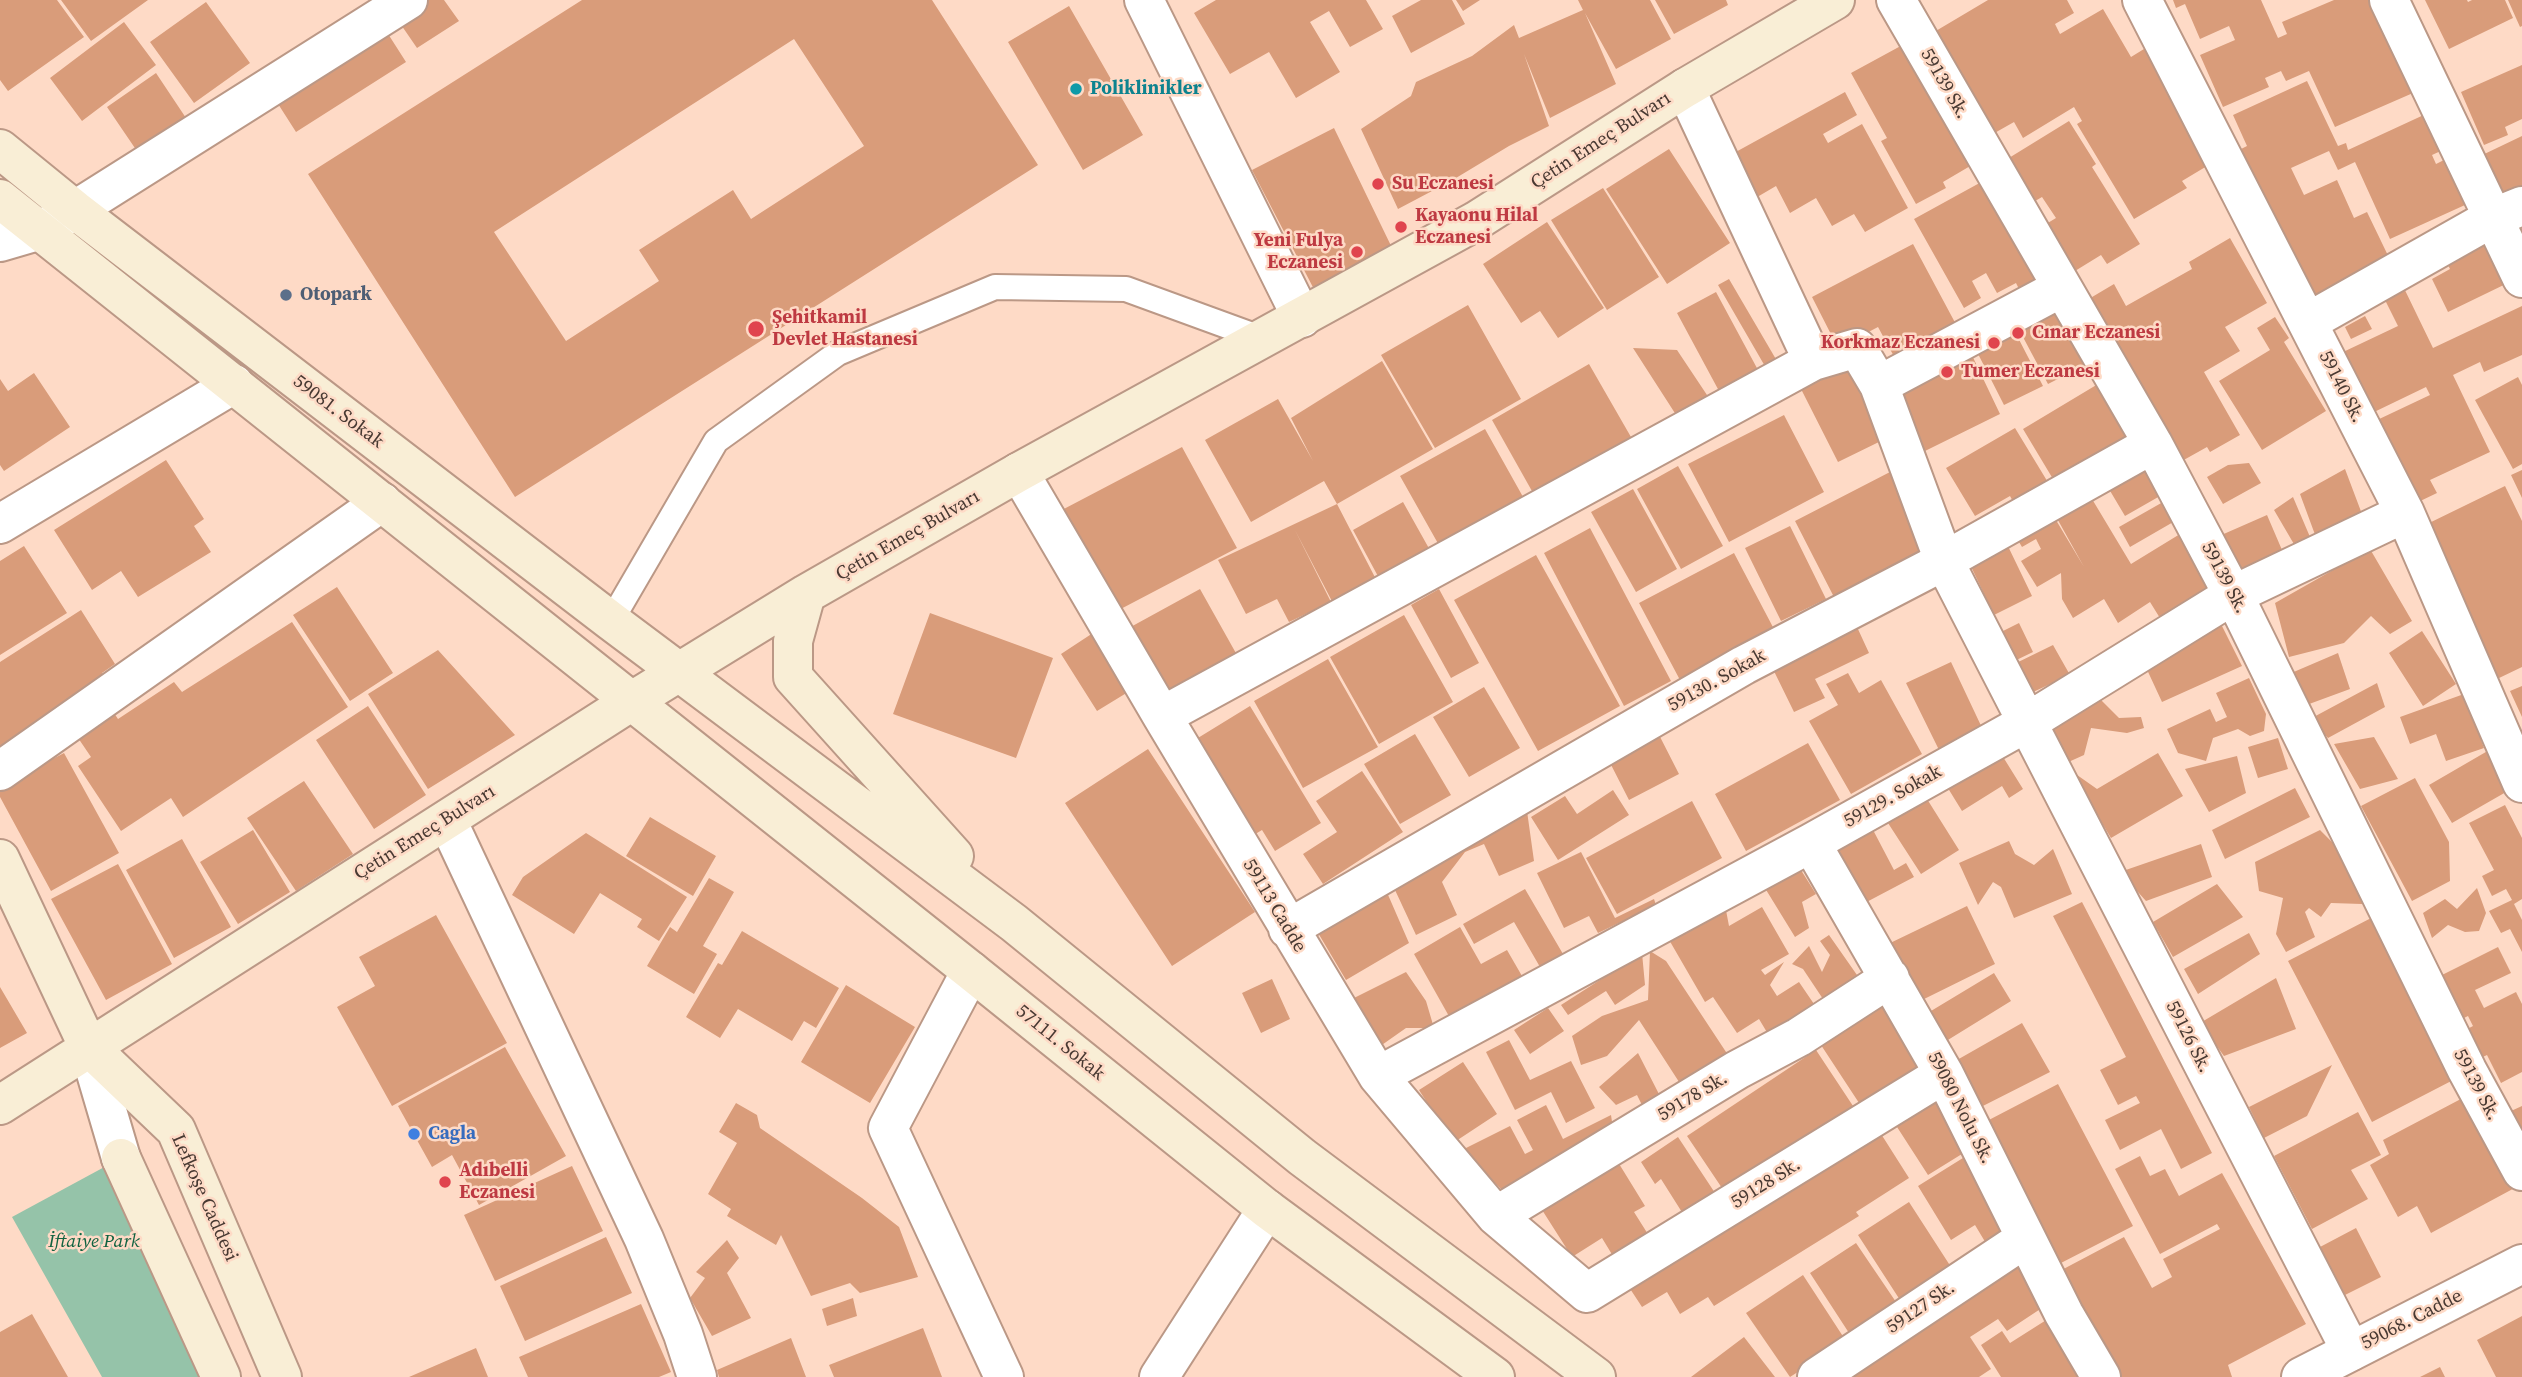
<!DOCTYPE html>
<html>
<head>
<meta charset="utf-8">
<style>
  body { margin:0 }
  canvas { display:block; background:#fedac6 }
</style>
</head>
<body>
<canvas width="2522" height="1377"></canvas>
<script>
const ctx = document.querySelector('canvas').getContext('2d');
ctx.lineJoin = 'round';
function paint(path, color) {
  ctx.fillStyle = color;
  ctx.fill(path, 'evenodd');
}
function poly(rows) {
  const path = new Path2D();
  for (const r of rows) {
    path.moveTo(r[0], r[1]);
    for (let i = 2; i < r.length; i += 2) path.lineTo(r[i], r[i + 1]);
  }
  return path;
}
function strokePath(path, color, width, dash) {
  ctx.strokeStyle = color;
  ctx.lineWidth = width;
  ctx.lineCap = dash ? 'butt' : 'round';
  ctx.setLineDash(dash || []);
  ctx.stroke(path);
}
function write(font, color, halo, rows, align = 'center') {
  ctx.font = font + ' "Source Serif 4",serif';
  ctx.lineWidth = 5;
  ctx.setLineDash([]);
  ctx.textBaseline = 'middle';
  ctx.strokeStyle = halo;
  ctx.fillStyle = color;
  for (const [text, x, y, turn = 0] of rows) {
    ctx.save();
    ctx.translate(x, y);
    ctx.rotate((+turn || 0) * Math.PI / 180);
    ctx.textAlign = isNaN(turn) ? turn : align;
    if (halo) ctx.strokeText(text, 0, 0);
    ctx.fillText(text, 0, 0);
    ctx.restore();
  }
}
const green = poly([
  [121,1158,221,1377,102,1377,12,1217]
]);
const building = poly([
  [0,0,57,0,84,37,8,91,0,80],
  [61,0,148,0,91,41],
  [418,0,444,0,459,21,417,48,395,16],
  [582,0,932,0,1038,165,515,497,308,174],
  [794,39,864,146,751,219,733,190,639,250,659,281,566,341,494,232],
  [1216,0,1366,0,1383,29,1350,47,1329,11,1310,22,1340,72,1296,98,1269,52,1230,74,1194,13],
  [1421,0,1452,0,1465,24,1411,53,1392,16],
  [1456,0,1480,0,1463,11],
  [1578,0,1650,0,1671,39,1616,69,1585,13,1616,84,1550,118,1524,54,1549,126,1509,146,1451,181,1398,209,1361,129,1411,96,1416,82,1472,56,1514,25,1519,38,1583,10],
  [1655,0,1726,0,1728,5,1674,34],
  [1988,0,2067,0,2074,13,2055,24,2060,34,2103,9,2131,57,2144,49,2212,163,2182,181,2187,188,2134,219,2077,124,2082,121,2074,107,2023,138,2014,122,1984,139,1924,38],
  [2173,0,2261,0,2278,38,2287,34,2282,22,2334,0,2372,0,2413,93,2335,127,2309,71,2286,81,2281,71,2265,78,2269,87,2223,107,2200,55,2235,40,2229,26,2200,39,2185,4,2176,8],
  [2425,0,2467,0,2468,2,2472,0,2505,0,2513,18,2449,49],
  [2508,0,2522,0,2522,26,2520,27],
  [206,2,250,63,194,103,150,42],
  [1069,6,1143,135,1083,170,1008,42],
  [124,22,156,65,82,121,50,78],
  [383,26,406,62,296,132,273,96],
  [1908,42,1977,162,1943,182,1946,188,1916,204,1881,141,1887,138,1851,73],
  [2522,65,2522,119,2505,127,2508,135,2484,145,2461,92],
  [156,73,190,124,141,157,107,107],
  [2307,81,2338,146,2346,143,2348,150,2428,113,2445,149,2432,155,2436,164,2456,154,2476,200,2390,239,2355,162,2338,170,2329,151,2291,168,2304,195,2337,180,2354,218,2367,212,2394,268,2313,305,2233,153,2247,146,2233,115],
  [1845,92,1857,115,1823,134,1828,143,1862,124,1908,208,1865,232,1854,214,1832,226,1816,198,1790,213,1776,186,1747,203,1723,159],
  [2069,121,2096,164,2092,167,2140,244,2107,264,2101,255,2062,279,2033,232,2056,218,2042,197,2030,204,2004,161],
  [1334,128,1395,254,1317,295,1252,170],
  [2522,136,2522,194,2499,204,2476,158],
  [1669,149,1730,243,1667,284,1606,189],
  [1985,180,2037,282,2020,291,2016,283,1997,293,1986,273,1972,281,1981,298,1964,308,1914,219],
  [1603,188,1659,277,1607,310,1551,220],
  [1547,222,1604,308,1558,338,1540,311,1521,323,1483,264],
  [2488,230,2514,280,2448,312,2432,279,2450,269,2442,253],
  [2230,238,2267,303,2225,327,2240,351,2204,372,2240,435,2210,452,2207,447,2173,466,2082,303,2114,284,2126,306,2192,269,2189,262],
  [1913,244,1959,330,1897,362,1878,327,1838,348,1812,297],
  [1729,279,1777,361,1766,368,1718,285],
  [2401,282,2433,348,2522,306,2522,355,2484,372,2480,362,2453,375,2490,452,2430,480,2437,493,2414,504,2375,421,2430,395,2426,387,2370,414,2341,353,2398,326,2381,292],
  [1716,292,1758,370,1719,391,1677,313],
  [2063,300,2095,360,2048,384,2016,324],
  [1468,305,1521,399,1435,448,1381,355],
  [2365,316,2372,329,2351,339,2345,327],
  [2275,317,2289,338,2284,342,2326,411,2262,450,2219,381,2270,350,2257,328],
  [2012,326,2043,386,2004,405,1974,346],
  [1633,348,1677,350,1711,401,1680,421],
  [1969,349,2000,414,1925,451,1895,387],
  [1382,361,1433,449,1337,504,1324,481,1251,522,1205,440,1278,399,1313,461,1291,418],
  [1589,364,1635,444,1537,500,1492,420],
  [1847,367,1883,440,1838,462,1801,389],
  [34,373,70,427,4,471,0,465,0,379,8,391],
  [2518,377,2522,385,2522,464,2513,469,2475,400],
  [2103,381,2136,436,2056,484,2023,429],
  [1784,415,1824,492,1729,542,1688,464],
  [2015,428,2052,489,2017,509,2010,496,1975,516,1946,468],
  [1485,429,1527,504,1440,547,1400,476],
  [1182,447,1237,548,1115,612,1060,511],
  [2139,458,2160,496,2125,516,2103,479],
  [166,460,204,519,194,526,211,552,138,597,121,571,92,590,54,530],
  [2249,463,2261,483,2223,504,2207,477,2228,465],
  [1678,466,1723,546,1681,569,1637,489],
  [2345,469,2365,522,2317,540,2300,494],
  [2522,470,2522,498,2511,475],
  [1890,472,1931,549,1835,599,1795,521],
  [2083,484,2131,564,2180,534,2220,600,2168,631,2150,602,2118,623,2104,599,2073,618,2062,599,2061,573,2037,587,2021,561,2041,549,2036,539,2022,547,2010,527,2047,505,2084,567,2049,504],
  [2505,486,2522,521,2522,667,2497,679,2423,526],
  [1633,489,1677,569,1636,592,1591,512],
  [2293,497,2313,544,2298,551,2274,510],
  [1403,502,1431,552,1380,580,1353,530],
  [2163,502,2175,521,2130,547,2119,527],
  [1337,504,1380,587,1336,609,1295,530,1331,602,1289,622,1277,599,1246,614,1218,560],
  [2267,515,2288,564,2237,582,2210,540],
  [1790,526,1826,599,1781,621,1745,548],
  [1590,528,1671,681,1624,706,1544,553],
  [2005,540,2032,596,1994,615,1967,558],
  [24,546,67,613,0,655,0,561],
  [2370,549,2412,621,2390,634,2371,616,2344,643,2289,657,2275,603],
  [1734,553,1775,631,1680,680,1639,603],
  [1536,555,1620,706,1538,751,1454,600],
  [337,587,393,673,350,701,293,615],
  [1200,589,1237,655,1164,696,1127,629],
  [1439,589,1479,663,1451,678,1411,605],
  [81,610,115,664,102,673,110,685,0,755,0,662],
  [930,613,1053,658,1016,758,893,714],
  [2216,614,2242,666,2162,702,2143,661],
  [1404,615,1453,702,1379,744,1330,657],
  [292,622,348,707,183,817,171,798,121,831,78,766,91,757,72,729,108,704,118,719,174,682,182,692],
  [2019,623,2033,652,2004,666,1989,638],
  [1857,627,1869,653,1815,679,1825,698,1794,712,1770,663],
  [1096,631,1133,689,1097,711,1061,654],
  [2422,631,2456,684,2423,706,2389,653],
  [2053,645,2070,675,2020,698,2004,669],
  [438,650,515,735,428,789,368,694],
  [2338,653,2350,689,2301,707,2289,674],
  [1328,659,1378,747,1303,788,1254,701],
  [1951,662,1984,732,1940,752,1906,683],
  [1848,673,1859,693,1881,680,1922,754,1851,794,1809,721,1838,705,1826,684],
  [2249,678,2266,714,2264,731,2250,736,2238,729,2213,738,2206,761,2178,753,2167,729,2210,709,2216,722,2227,717,2216,693],
  [2377,683,2385,707,2328,738,2310,719],
  [2522,686,2522,717,2510,691],
  [1484,687,1520,748,1469,777,1433,717],
  [2464,694,2484,748,2446,761,2436,734,2410,744,2400,717],
  [2099,698,2119,718,2141,717,2144,728,2127,733,2091,728,2084,755,2064,764,2048,724],
  [368,706,426,795,374,829,316,740],
  [1250,706,1321,823,1275,851,1262,830,1252,836,1193,741],
  [1656,729,1679,774,1629,800,1606,755],
  [1415,734,1451,795,1400,824,1364,764],
  [2374,737,2398,779,2360,789,2334,744],
  [2278,738,2288,769,2258,778,2248,747],
  [1808,743,1840,800,1746,851,1715,794],
  [1148,749,1255,912,1172,966,1065,803],
  [2491,749,2513,788,2452,823,2429,785],
  [2000,752,2023,789,2009,798,2002,786,1962,811,1946,785],
  [64,753,119,853,51,891,0,797,0,787],
  [2158,753,2183,796,2111,838,2070,770,2097,789],
  [2237,756,2246,793,2209,812,2185,769],
  [1362,771,1403,832,1323,884,1303,854,1337,832,1316,801],
  [2415,778,2449,842,2450,881,2412,901,2361,806],
  [304,781,353,854,296,891,247,818],
  [2295,788,2310,817,2225,859,2212,830],
  [1613,790,1629,815,1558,860,1531,817,1565,796,1577,814],
  [1927,799,1959,850,1921,874,1888,823],
  [1692,801,1722,858,1617,914,1586,858],
  [2505,805,2522,838,2522,899,2514,904,2522,920,2522,952,2510,929,2501,933,2489,911,2512,900,2506,889,2492,896,2482,876,2494,870,2469,823],
  [1527,811,1534,861,1499,876,1484,844,1465,852,1442,882,1457,915,1416,935,1388,875],
  [650,817,716,856,693,896,626,856],
  [1872,828,1894,870,1906,863,1914,877,1859,906,1830,849],
  [253,830,290,892,238,924,200,862],
  [2320,830,2333,843,2369,894,2362,904,2331,903,2321,917,2309,908,2305,912,2315,937,2286,952,2276,934,2283,898,2259,891,2255,862],
  [586,833,687,897,659,941,637,927,642,919,600,893,574,934,512,895,523,877],
  [182,839,231,927,174,958,126,870],
  [2009,841,2015,854,2034,865,2053,849,2072,894,2014,918,2001,887,1993,882,1978,905,1959,863],
  [2201,844,2212,877,2146,901,2120,872],
  [1581,852,1615,918,1654,899,1656,905,1598,933,1589,916,1564,928,1537,873],
  [1794,859,1816,894,1802,902,1809,928,1795,937,1760,880],
  [118,864,172,964,106,1000,51,899],
  [709,878,734,892,703,946,717,954,694,994,647,966,670,927,677,932],
  [1382,881,1409,943,1346,980,1311,921],
  [2217,884,2243,917,2173,957,2153,922],
  [2477,888,2486,913,2479,931,2465,932,2448,925,2432,938,2423,913,2445,899,2457,909],
  [1525,889,1563,954,1540,967,1514,922,1474,944,1463,924],
  [2082,902,2212,1153,2181,1169,2161,1129,2120,1150,2105,1120,2140,1103,2136,1096,2118,1105,2100,1070,2126,1057,2053,916],
  [1725,905,1729,926,1762,907,1789,954,1761,970,1765,975,1784,962,1770,985,1777,996,1799,982,1814,1004,1768,1034,1759,1019,1737,1033,1713,997,1705,1002,1668,938],
  [1967,906,1995,964,1916,1003,1886,945],
  [436,915,507,1043,392,1106,337,1007,375,986,359,957],
  [2375,916,2459,1077,2372,1122,2288,961],
  [1460,927,1481,964,1507,950,1522,976,1450,1018,1414,954],
  [742,931,839,988,816,1028,804,1021,792,1041,738,1009,720,1038,686,1017,718,963,722,965],
  [2249,933,2260,954,2198,994,2184,969],
  [1829,935,1857,975,1823,999,1803,969,1792,964,1809,946,1822,972,1830,955,1820,941],
  [2498,947,2511,973,2475,990,2484,1008,2516,992,2522,1004,2522,1072,2501,1083,2487,1055,2468,1064,2454,1036,2473,1026,2468,1016,2452,1024,2430,981],
  [1650,951,1666,961,1728,1055,1681,1085,1639,1020,1607,1056,1581,1065,1572,1036,1602,1016,1648,1000],
  [1642,953,1645,985,1615,1005,1606,991,1568,1015,1561,1005],
  [1406,972,1426,1001,1434,1028,1406,1028,1379,1047,1346,1002],
  [1994,973,2011,1001,1943,1043,1926,1014],
  [2276,978,2296,1029,2224,1056,2200,1023],
  [1272,979,1290,1019,1261,1033,1242,993],
  [846,985,915,1027,870,1103,801,1062],
  [0,987,27,1033,0,1048],
  [1885,1003,1925,1064,1861,1106,1821,1045],
  [1548,1008,1564,1031,1530,1054,1514,1030],
  [2022,1023,2050,1072,1975,1110,1957,1060],
  [1509,1040,1530,1080,1571,1061,1595,1108,1566,1123,1551,1092,1515,1110,1486,1052],
  [505,1047,566,1156,479,1205,452,1155,432,1167,398,1106],
  [1816,1050,1855,1109,1726,1194,1687,1136],
  [1638,1053,1661,1098,1643,1107,1637,1095,1616,1105,1599,1087],
  [1463,1062,1497,1114,1453,1143,1419,1090],
  [2332,1065,2307,1116,2264,1138,2249,1107],
  [2058,1084,2133,1226,2059,1264,1985,1122],
  [1930,1086,1970,1149,1928,1175,1888,1113],
  [2476,1091,2522,1184,2431,1233,2417,1206,2398,1217,2370,1165,2389,1154,2383,1140],
  [736,1103,757,1115,760,1128,862,1198,899,1227,918,1277,860,1293,850,1283,811,1296,781,1235,776,1245,727,1216,731,1209,708,1194,737,1143,719,1132],
  [1546,1105,1563,1139,1611,1115,1614,1135,1519,1191,1501,1189,1462,1150,1510,1126,1525,1154,1533,1150,1517,1120],
  [2522,1106,2522,1134,2511,1111],
  [2358,1112,2381,1155,2351,1170,2368,1199,2312,1229,2274,1156],
  [1876,1126,1909,1178,1856,1212,1859,1216,1714,1306,1708,1297,1680,1314,1667,1292,1642,1307,1623,1278],
  [1678,1137,1717,1196,1685,1217,1661,1179,1655,1184,1641,1162],
  [1971,1153,2017,1227,1987,1245,1975,1225,1951,1240,1918,1186],
  [1613,1154,1645,1206,1634,1212,1651,1239,1616,1261,1602,1238,1572,1257,1537,1202],
  [2140,1156,2150,1176,2165,1169,2179,1196,2222,1173,2306,1324,2228,1365,2232,1377,2109,1377,2054,1274,2124,1237,2152,1288,2172,1277,2163,1259,2220,1229,2217,1224,2160,1254,2115,1169],
  [572,1166,603,1231,495,1281,464,1215],
  [1909,1202,1951,1267,1900,1300,1858,1235],
  [2356,1228,2381,1277,2345,1295,2320,1247],
  [606,1237,632,1293,525,1341,500,1286],
  [727,1240,739,1258,727,1273,751,1318,712,1336,690,1298,705,1278,696,1272],
  [1856,1243,1896,1302,1849,1333,1810,1273],
  [2025,1258,2054,1300,2007,1331,1998,1319,1970,1337,1991,1369,1979,1377,1842,1377],
  [1803,1275,1846,1341,1790,1377,1746,1313],
  [853,1298,857,1316,827,1326,822,1309],
  [641,1304,671,1372,659,1377,528,1377,519,1357],
  [32,1314,68,1377,0,1377,0,1332],
  [2522,1316,2522,1377,2496,1377,2477,1340],
  [2051,1317,2089,1377,2001,1377,1981,1345,2002,1331,2010,1343],
  [923,1328,942,1377,834,1377,829,1365],
  [1744,1337,1775,1377,1691,1377],
  [791,1338,806,1377,719,1377,717,1370],
  [476,1348,488,1377,409,1377],
  [2440,1367,2445,1377,2420,1377]
]);
const service = poly([
  [611,621,716,441,838,353,995,287,1126,289,1263,339]
]);
const minor = poly([
  [1144,0,1302,318],
  [1896,0,2153,444,2241,610,2467,1070,2522,1171],
  [2142,0,2405,513,2522,783],
  [2389,0,2522,278],
  [1685,88,1813,361],
  [0,242,41,230,75,210,408,0],
  [2308,322,2492,218,2522,206],
  [1879,385,2061,288],
  [1019,472,1162,716,1378,1076,1496,1216,1587,1293,1944,1074],
  [0,524,234,384],
  [1162,716,1813,361,1857,348,1879,385,1944,561,2351,1351],
  [0,771,382,502],
  [447,820,644,1239,683,1334,697,1377],
  [1811,843,1944,1074,2064,1314,2101,1377],
  [1288,929,1744,665,1944,561,2153,444],
  [971,971,888,1128,1004,1377],
  [1378,1076,1811,843,2026,723,2233,595,2405,513],
  [1496,1216,1737,1070,1799,1037,1890,978],
  [1159,1377,1267,1209],
  [1817,1377,2026,1238]
]);
const tertiary = poly([
  [88,1046,121,1158],
  [2301,1377,2522,1264]
]);
const secondary = poly([
  [0,149,75,210,611,621,1014,923,1302,1157,1596,1377],
  [0,199,971,971,1267,1209,1495,1377],
  [806,594,793,641,793,677,954,856],
  [0,859,88,1046,176,1130,282,1377],
  [0,1105,632,701,806,594,1019,472,1476,221,1685,88,1835,0],
  [121,1158,221,1377]
]);
const markers = [
  [1076,89,7,"#0f9aa8"],
  [1378,184,7,"#e0444e"],
  [1401,227,7,"#e0444e"],
  [1357,252,7,"#e0444e"],
  [286,295,7,"#5c6f8a"],
  [756,329,9,"#e0444e"],
  [2018,333,7,"#e0444e"],
  [1994,343,7,"#e0444e"],
  [1947,372,7,"#e0444e"],
  [414,1134,7,"#3f7fe0"],
  [445,1182,7,"#e0444e"]
];
const streetNames = [
  ["59139 Sk.",1944,84,60],
  ["Çetin Emeç Bulvarı",1601,141,-33],
  ["59140 Sk.",2341,387,63],
  ["59081. Sokak",338,412,37],
  ["Çetin Emeç Bulvarı",908,536,-30],
  ["59139 Sk.",2224,578,62],
  ["59130. Sokak",1717,681,-29],
  ["59129. Sokak",1893,797,-29],
  ["Çetin Emeç Bulvarı",425,833,-32],
  ["59113 Cadde",1274,906,59],
  ["59126 Sk.",2188,1037,63],
  ["57111. Sokak",1060,1043,39],
  ["59139 Sk.",2476,1085,62],
  ["59178 Sk.",1693,1097,-31],
  ["59080 Nolu Sk.",1960,1108,63],
  ["59128 Sk.",1766,1184,-32],
  ["Lefkoşe Caddesi",204,1198,66],
  ["59127 Sk.",1921,1308,-34],
  ["59068. Cadde",2412,1320,-27]
];
const cultureNames = [
  ["Poliklinikler",1090,89]
];
const healthNames = [
  ["Su Eczanesi",1392,184],
  ["Kayaonu Hilal",1415,216],
  ["Eczanesi",1415,238],
  ["Yeni Fulya",1343,241,"right"],
  ["Eczanesi",1343,263,"right"],
  ["Şehitkamil",772,318],
  ["Devlet Hastanesi",772,340],
  ["Cınar Eczanesi",2032,333],
  ["Korkmaz Eczanesi",1980,343,"right"],
  ["Tumer Eczanesi",1961,372],
  ["Adıbelli",459,1171],
  ["Eczanesi",459,1193]
];
const serviceNames = [
  ["Otopark",300,295]
];
const shopNames = [
  ["Cagla",428,1134]
];
const parkNames = [
  ["İftaiye Park",94,1242]
];
paint(green, '#95c3a9');
paint(building, '#d99c7a');
strokePath(service, '#bb9886', 28);
strokePath(minor, '#bb9886', 42);
strokePath(tertiary, '#bb9886', 42);
strokePath(secondary, '#bb9886', 42);
strokePath(service, '#fff', 24);
strokePath(minor, '#fff', 38);
strokePath(tertiary, '#fff', 38);
strokePath(secondary, '#f9eed6', 38);
for (const [x, y, r, color] of markers) {
  const dot = new Path2D();
  dot.arc(x, y, r, 0, 2 * Math.PI);
  ctx.fillStyle = color;
  ctx.fill(dot);
  strokePath(dot, '#fedac6', 2.5);
}
write('19px', '#483932', '#fedac6', streetNames);
write('bold 19px', '#0d838f', '#fedac6', cultureNames, 'left');
write('bold 19px', '#be3a42', '#fedac6', healthNames, 'left');
write('bold 19px', '#4e5e75', '#fedac6', serviceNames, 'left');
write('bold 19px', '#366cbe', '#fedac6', shopNames, 'left');
write('italic 19px', '#106240', '#fedac6', parkNames);
</script>
</body>
</html>
